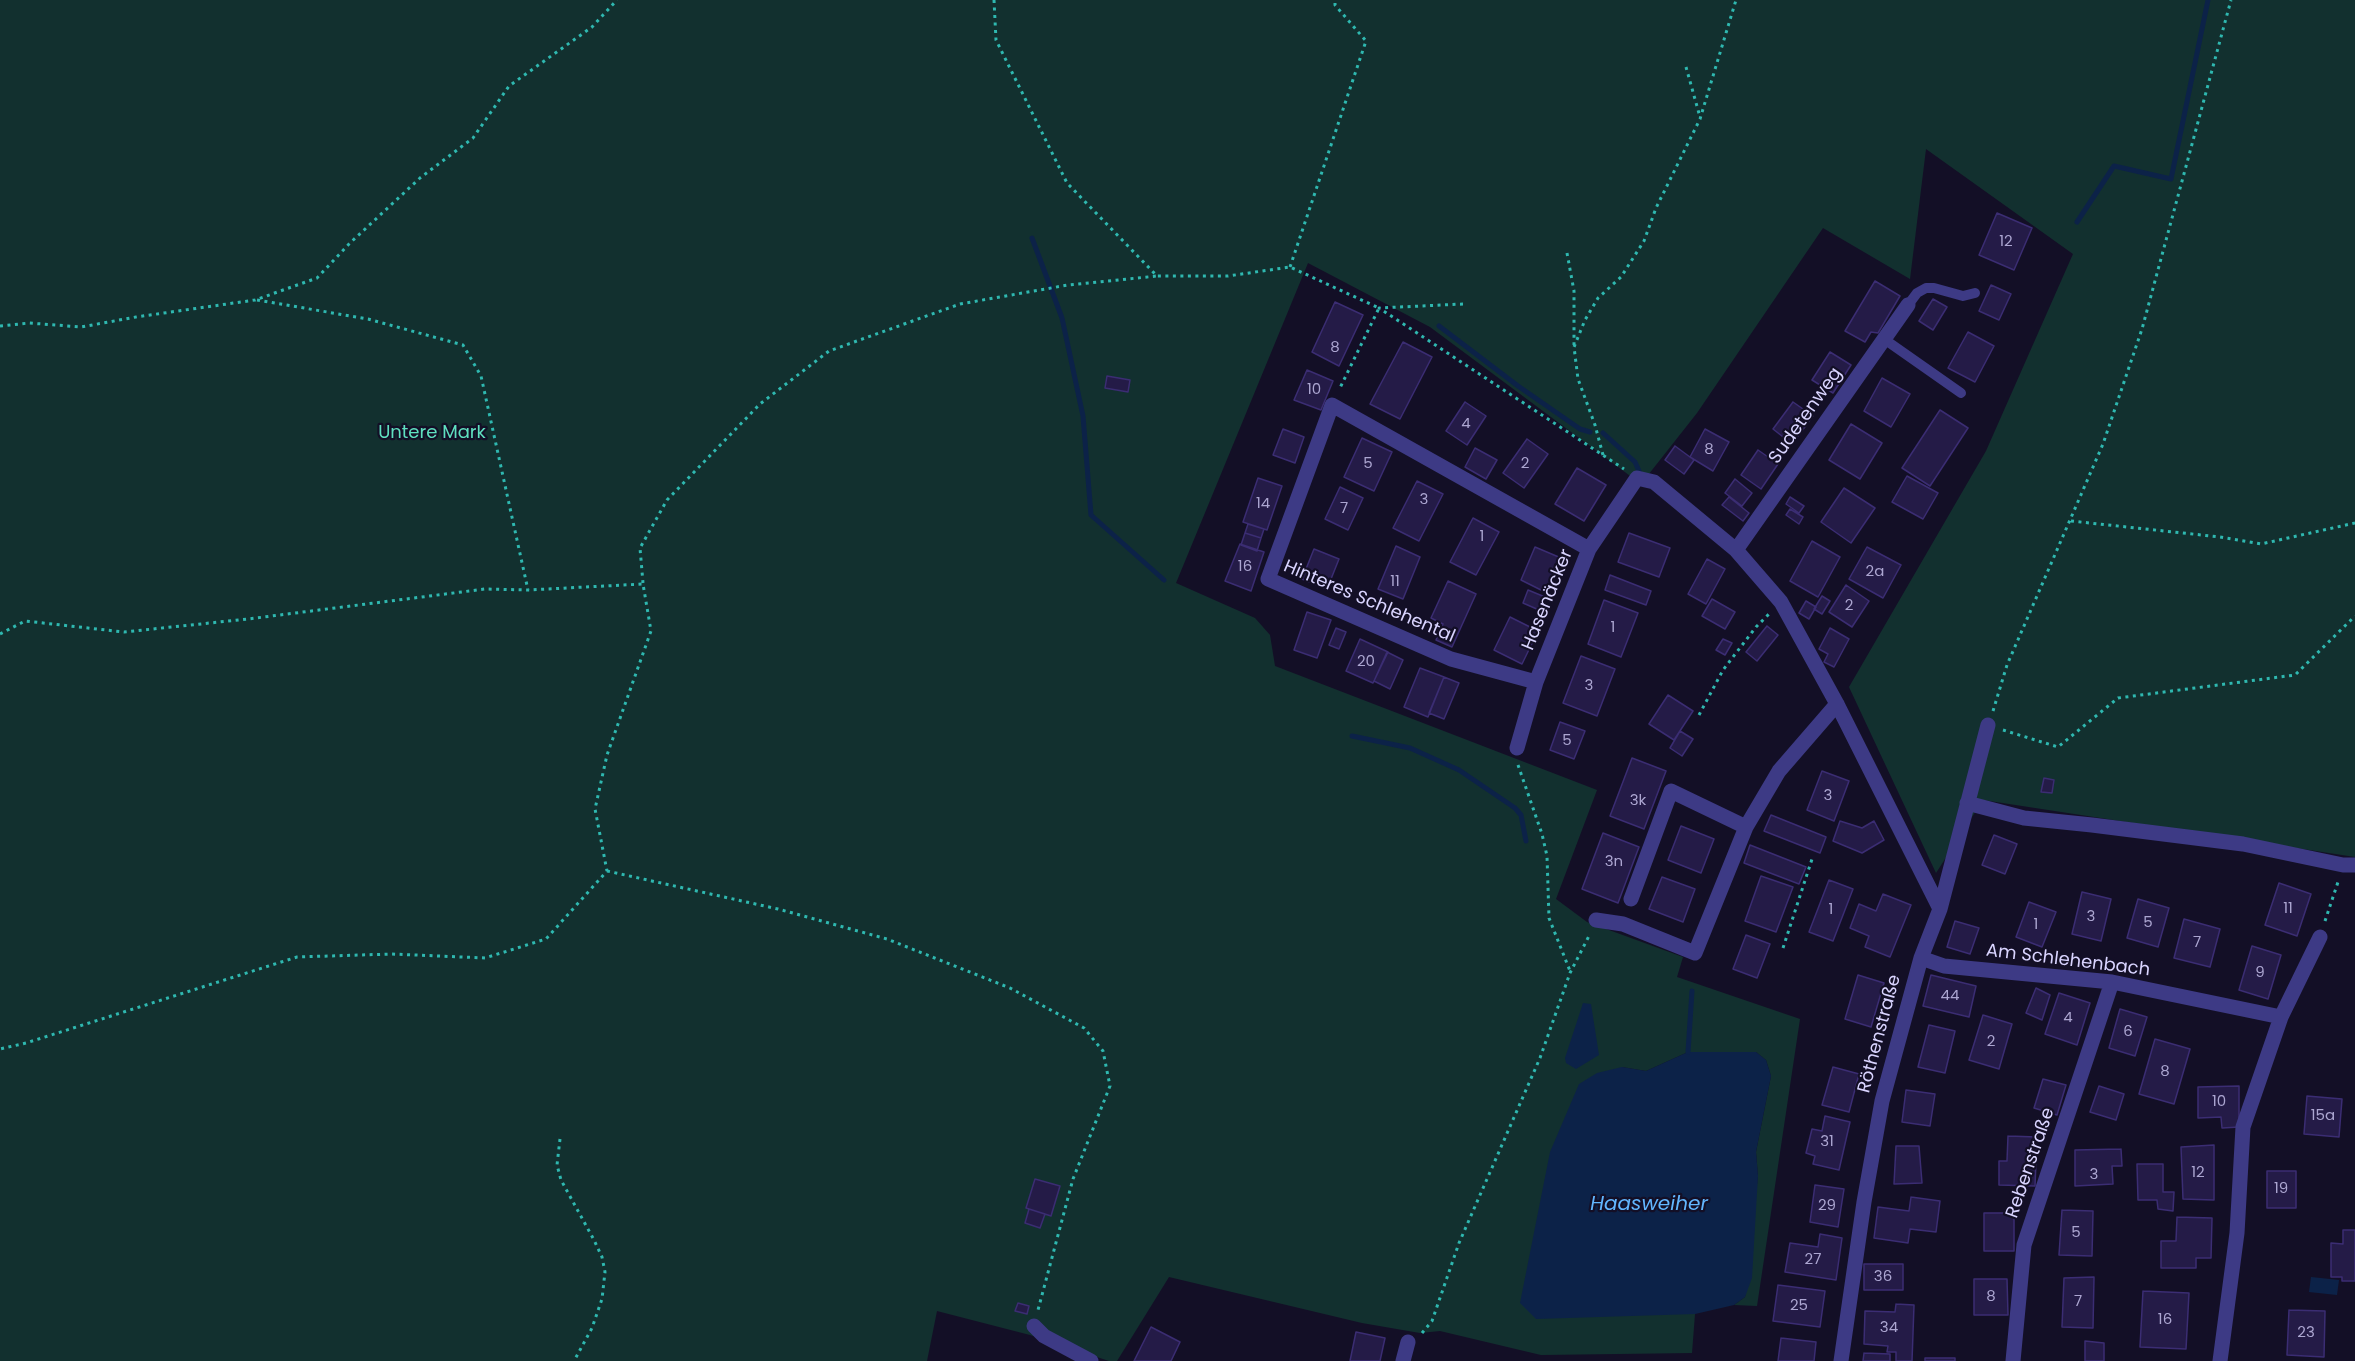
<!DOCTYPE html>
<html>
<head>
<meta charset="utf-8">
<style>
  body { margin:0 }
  canvas { display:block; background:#130f26 }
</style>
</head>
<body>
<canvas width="2355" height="1361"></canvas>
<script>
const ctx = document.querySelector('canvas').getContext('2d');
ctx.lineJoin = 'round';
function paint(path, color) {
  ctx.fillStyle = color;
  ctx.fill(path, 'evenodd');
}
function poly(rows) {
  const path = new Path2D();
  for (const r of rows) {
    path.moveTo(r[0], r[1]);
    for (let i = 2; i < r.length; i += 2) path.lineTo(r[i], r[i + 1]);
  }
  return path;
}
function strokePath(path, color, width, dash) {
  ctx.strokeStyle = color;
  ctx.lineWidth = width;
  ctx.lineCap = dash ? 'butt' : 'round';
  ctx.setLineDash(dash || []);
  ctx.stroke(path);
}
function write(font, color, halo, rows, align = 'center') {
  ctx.font = font + ' Poppins,sans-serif';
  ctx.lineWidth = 4.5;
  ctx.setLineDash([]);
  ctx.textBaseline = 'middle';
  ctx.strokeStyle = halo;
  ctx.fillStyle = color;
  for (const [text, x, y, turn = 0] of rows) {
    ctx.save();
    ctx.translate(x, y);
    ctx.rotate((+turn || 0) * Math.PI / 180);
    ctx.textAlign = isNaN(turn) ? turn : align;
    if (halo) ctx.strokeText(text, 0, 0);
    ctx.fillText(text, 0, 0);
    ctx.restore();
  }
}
const green = poly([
  [0,0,2355,0,2355,857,1983,800,1936,873,1849,687,1986,451,2073,254,1926,149,1910,279,1823,228,1697,413,1641,484,1430,327,1308,263,1176,583,1255,618,1270,635,1275,666,1597,790,1556,899,1587,922,1683,957,1677,977,1800,1019,1757,1306,1734,1305,1745,1297,1758,1176,1756,1152,1771,1076,1766,1060,1756,1052,1688,1052,1646,1071,1622,1067,1687,1313,1695,1314,1692,1353,1541,1355,1440,1331,1420,1333,1362,1323,1169,1277,1117,1361,1109,1361,1030,1335,937,1311,927,1361,0,1361]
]);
const water = poly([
  [1583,1003,1591,1004,1599,1055,1576,1069,1566,1063,1565,1058],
  [1688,1052,1756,1052,1766,1060,1771,1076,1756,1152,1758,1176,1752,1278,1745,1297,1734,1305,1695,1314,1536,1319,1520,1303,1550,1152,1579,1084,1597,1073,1622,1067,1646,1071],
  [2311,1277,2339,1280,2337,1295,2309,1292]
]);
const stream = poly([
  [2077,222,2114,166,2171,179,2208,0],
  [1032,238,1062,318,1083,416,1091,515,1164,580],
  [1439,326,1518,386,1580,429,1590,432],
  [1603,433,1635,462,1639,471],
  [1352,736,1410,748,1459,770,1515,808,1521,815,1526,841],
  [1688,1052,1692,991]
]);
const building = poly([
  [1997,213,2032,228,2014,270,1979,255,1997,213],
  [1875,281,1900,296,1878,333,1871,332,1865,342,1845,331,1875,281],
  [1991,285,2011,294,1999,320,1979,311,1991,285],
  [1933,299,1947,307,1933,330,1919,321,1933,299],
  [1335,302,1363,315,1339,366,1312,352,1335,302],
  [1968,332,1994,346,1975,382,1948,368,1968,332],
  [1403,342,1432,357,1400,419,1370,404,1403,342],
  [1830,352,1851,365,1833,393,1812,380,1830,352],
  [1307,370,1333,381,1321,410,1294,400,1307,370],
  [1107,376,1130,380,1128,392,1105,388,1107,376],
  [1882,378,1910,394,1891,427,1864,411,1882,378],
  [1465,402,1486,416,1467,445,1446,431,1465,402],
  [1793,402,1813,416,1792,444,1773,429,1793,402],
  [1940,410,1968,428,1930,486,1902,468,1940,410],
  [1851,424,1882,443,1860,479,1829,460,1851,424],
  [1283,429,1304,437,1295,463,1273,455,1283,429],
  [1705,429,1729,442,1713,471,1690,457,1705,429],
  [1362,438,1392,452,1374,491,1344,477,1362,438],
  [1527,439,1548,454,1524,488,1503,473,1527,439],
  [1675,446,1694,460,1684,474,1665,460,1675,446],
  [1475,448,1497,460,1486,479,1465,467,1475,448],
  [1758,450,1778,464,1761,489,1741,475,1758,450],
  [1577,468,1606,485,1584,521,1555,504,1577,468],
  [1907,476,1938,493,1923,519,1892,502,1907,476],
  [1258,478,1282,486,1267,530,1243,522,1258,478],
  [1735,479,1752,493,1742,506,1725,493,1735,479],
  [1417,481,1443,494,1419,541,1393,528,1417,481],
  [1340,487,1363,498,1348,530,1325,519,1340,487],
  [1844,488,1875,508,1851,543,1821,522,1844,488],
  [1729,497,1749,513,1743,521,1722,505,1729,497],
  [1790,497,1804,506,1799,513,1786,504,1790,497],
  [1790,509,1803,517,1799,524,1786,515,1790,509],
  [1473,518,1499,532,1476,575,1450,562,1473,518],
  [1248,524,1264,529,1261,538,1245,533,1248,524],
  [1245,533,1261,538,1257,551,1241,545,1245,533],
  [1629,533,1670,548,1659,577,1618,562,1629,533],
  [1812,541,1840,557,1818,597,1790,581,1812,541],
  [1240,544,1264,552,1251,591,1225,581,1240,544],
  [1396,546,1420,557,1403,599,1378,589,1396,546],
  [1535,547,1561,558,1547,593,1521,580,1535,547],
  [1867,547,1901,565,1883,598,1849,579,1867,547],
  [1314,549,1339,559,1327,589,1302,579,1314,549],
  [1707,559,1725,569,1706,604,1688,594,1707,559],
  [1610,575,1651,591,1646,605,1605,590,1610,575],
  [1448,581,1476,594,1452,647,1436,640,1443,624,1431,618,1448,581],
  [1846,585,1869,601,1852,627,1829,612,1846,585],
  [1528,590,1545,597,1539,610,1523,603,1528,590],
  [1822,596,1830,601,1822,614,1814,609,1822,596],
  [1712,599,1735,612,1725,629,1702,616,1712,599],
  [1604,600,1638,613,1621,657,1588,644,1604,600],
  [1806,601,1816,607,1809,619,1799,613,1806,601],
  [1307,612,1331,620,1317,658,1294,650,1307,612],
  [1510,617,1538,631,1522,664,1494,650,1510,617],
  [1767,626,1778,635,1757,661,1746,652,1767,626],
  [1336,628,1346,632,1339,649,1329,645,1336,628],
  [1830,628,1849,639,1834,667,1824,662,1828,654,1819,649,1830,628],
  [1360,639,1388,652,1373,683,1346,671,1360,639],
  [1723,639,1732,643,1725,655,1716,650,1723,639],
  [1387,652,1403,660,1390,689,1374,681,1387,652],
  [1581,656,1615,669,1597,716,1563,703,1581,656],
  [1420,668,1444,677,1428,717,1404,707,1420,668],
  [1444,677,1459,683,1444,719,1429,713,1444,677],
  [1668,695,1693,711,1674,740,1649,724,1668,695],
  [1560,722,1585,731,1574,759,1550,750,1560,722],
  [1680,731,1693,739,1682,756,1670,748,1680,731],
  [1632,758,1666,771,1644,829,1610,816,1632,758],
  [1822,771,1849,781,1834,821,1807,810,1822,771],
  [2044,778,2054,780,2052,793,2041,792,2044,778],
  [1771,815,1826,837,1820,853,1764,831,1771,815],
  [1840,821,1862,828,1874,821,1884,840,1862,853,1833,841,1840,821],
  [1681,826,1714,839,1701,873,1668,860,1681,826],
  [1603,833,1639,847,1618,903,1582,889,1603,833],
  [1994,835,2017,844,2005,874,1982,865,1994,835],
  [1750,845,1806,867,1799,884,1744,863,1750,845],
  [1761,876,1793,887,1776,932,1745,921,1761,876],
  [1662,877,1695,889,1683,922,1649,909,1662,877],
  [1829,880,1853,889,1833,941,1809,932,1829,880],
  [2279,883,2311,894,2297,936,2265,925,2279,883],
  [2082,892,2111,899,2101,941,2072,934,2082,892],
  [1883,894,1911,905,1890,957,1865,947,1869,936,1850,928,1859,904,1876,911,1883,894],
  [2138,899,2169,908,2158,947,2127,938,2138,899],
  [2029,902,2056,912,2042,947,2016,937,2029,902],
  [2184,919,2220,929,2210,967,2174,958,2184,919],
  [1955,921,1979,928,1970,954,1947,947,1955,921],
  [1746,935,1770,944,1757,978,1733,969,1746,935],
  [2252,946,2281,955,2268,999,2239,990,2252,946],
  [1858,975,1884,983,1871,1027,1845,1019,1858,975],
  [1931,975,1976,986,1969,1017,1923,1006,1931,975],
  [2036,988,2050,995,2042,1020,2026,1013,2036,988],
  [2059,993,2090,1003,2077,1045,2045,1034,2059,993],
  [2120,1009,2147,1017,2135,1056,2109,1048,2120,1009],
  [1983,1015,2012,1024,1999,1069,1969,1060,1983,1015],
  [1929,1025,1955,1031,1945,1073,1918,1067,1929,1025],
  [2155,1039,2190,1049,2174,1104,2139,1094,2155,1039],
  [1833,1067,1859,1074,1849,1112,1822,1105,1833,1067],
  [2043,1079,2066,1085,2057,1115,2034,1108,2043,1079],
  [2099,1086,2124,1094,2116,1120,2090,1112,2099,1086],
  [2239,1086,2239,1127,2222,1128,2221,1117,2198,1118,2198,1087,2239,1086],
  [1906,1090,1935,1094,1930,1126,1902,1122,1906,1090],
  [2307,1096,2342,1099,2339,1137,2304,1134,2307,1096],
  [1825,1116,1850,1122,1839,1170,1813,1164,1815,1156,1806,1153,1812,1129,1822,1131,1825,1116],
  [2008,1136,2037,1137,2035,1186,1999,1185,1999,1161,2007,1161,2008,1136],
  [2214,1145,2214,1200,2183,1199,2181,1147,2214,1145],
  [1896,1146,1919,1146,1922,1183,1894,1184,1896,1146],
  [2121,1149,2122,1166,2112,1166,2113,1184,2075,1186,2075,1150,2121,1149],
  [2137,1164,2163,1164,2163,1192,2174,1192,2173,1211,2158,1209,2157,1200,2138,1200,2137,1164],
  [2267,1171,2296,1171,2296,1208,2267,1208,2267,1171],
  [1035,1179,1060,1186,1051,1216,1026,1208,1035,1179],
  [1815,1185,1844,1189,1838,1227,1810,1222,1815,1185],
  [1911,1197,1940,1201,1936,1232,1910,1229,1908,1243,1874,1238,1878,1207,1909,1211,1911,1197],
  [1029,1209,1045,1214,1040,1228,1025,1223,1029,1209],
  [2062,1210,2093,1211,2092,1256,2059,1255,2062,1210],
  [1984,1213,2014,1213,2014,1251,1984,1251,1984,1213],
  [2177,1217,2212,1218,2211,1258,2196,1258,2196,1268,2161,1268,2161,1241,2176,1241,2177,1217],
  [2343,1230,2355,1230,2355,1281,2342,1281,2342,1277,2331,1277,2331,1243,2343,1244,2343,1230],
  [1820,1234,1842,1238,1836,1280,1785,1272,1790,1243,1818,1247,1820,1234],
  [1864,1264,1903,1264,1903,1290,1864,1290,1864,1264],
  [2094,1277,2093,1328,2062,1327,2064,1278,2094,1277],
  [1974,1279,2007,1279,2008,1315,1974,1315,1974,1279],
  [1778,1285,1825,1291,1820,1327,1773,1321,1778,1285],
  [2143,1291,2189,1293,2186,1349,2140,1347,2143,1291],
  [1018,1303,1029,1306,1027,1314,1015,1311,1018,1303],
  [1896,1304,1914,1305,1912,1361,1896,1361,1896,1352,1887,1352,1888,1346,1864,1344,1865,1311,1895,1312,1896,1304],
  [2289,1310,2325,1311,2324,1357,2287,1355,2289,1310],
  [1151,1327,1180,1342,1171,1361,1134,1361,1151,1327],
  [1356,1332,1385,1338,1380,1361,1350,1361,1356,1332],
  [1781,1338,1816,1342,1814,1361,1778,1361,1781,1338],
  [2085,1341,2104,1343,2104,1361,2085,1361,2085,1341],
  [1864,1353,1890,1354,1890,1361,1863,1361,1864,1353],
  [1925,1358,1955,1358,1955,1361,1925,1361,1925,1358]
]);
const path = poly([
  [994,0,996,40,1067,183,1157,276,1228,276,1290,267,1379,308,1339,390],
  [1686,67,1700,117],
  [1567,253,1574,291,1574,345],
  [1290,267,1366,41,1335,5,1335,0],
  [257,300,368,319,463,345,481,376,528,590],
  [1463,304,1379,308,1624,469],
  [0,326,29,323,81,327,136,317,255,300,317,278,350,243,420,178,473,138,509,86,592,27,617,0],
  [1603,455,1595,425,1578,379,1574,347,1585,320,1598,298,1621,277,1644,241,1656,208,1700,119,1736,0],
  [2071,521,2220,537,2261,544,2355,523],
  [643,583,640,548,667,500,760,404,829,351,960,304,1068,285,1157,276],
  [0,634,25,621,124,632,248,619,485,589,528,590,643,584,651,631,607,755,595,809,607,871,546,939,485,958,392,954,297,957,26,1043,0,1049],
  [1993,711,2007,665,2103,444,2142,329,2231,0],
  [1699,715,1723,670,1756,627,1769,614],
  [2003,730,2058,747,2118,698,2295,675,2355,616],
  [1518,765,1542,834,1547,856,1549,918,1570,971],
  [607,871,778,909,887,939,1010,988,1084,1028,1103,1051,1110,1086,1073,1179,1038,1310],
  [2325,921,2338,882],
  [1783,948,1813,856],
  [560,1139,557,1165,561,1180,594,1240,602,1257,605,1272,602,1299,592,1328,574,1361],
  [1422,1333,1432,1321,1459,1243,1540,1058,1570,973,1590,934]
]);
const service = poly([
  [1908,305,1917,293,1926,288,1934,288,1963,296,1975,293],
  [1884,339,1961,393]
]);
const minor = poly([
  [1736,550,1908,305],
  [1536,682,1451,659,1268,579,1332,405,1589,549],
  [1517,748,1536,682,1589,549,1637,478,1654,482,1736,550,1781,602,1837,704,1940,909],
  [1967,803,2024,818,2092,825,2243,844,2343,865,2355,865],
  [1746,827,1779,771,1837,704],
  [1596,920,1623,924,1695,953,1746,827,1671,791,1631,899],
  [1921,958,1944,966,2112,982,2281,1017],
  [1034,1326,1044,1336,1091,1361],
  [1403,1361,1408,1342],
  [1841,1361,1864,1202,1882,1101,1921,958,1940,909,1988,725],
  [2013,1361,2024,1245,2112,982],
  [2220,1361,2237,1233,2243,1127,2281,1017,2320,937]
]);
const numberNames = [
  ["12",2006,242],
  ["8",1335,348],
  ["10",1314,390],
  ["4",1466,424],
  ["8",1709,450],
  ["5",1368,464],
  ["2",1525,464],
  ["3",1424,500],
  ["14",1263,504],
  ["7",1344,509],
  ["1",1482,537],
  ["16",1245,567],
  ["2a",1875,572],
  ["11",1395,582],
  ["2",1849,606],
  ["1",1613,628],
  ["20",1366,662],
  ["3",1589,686],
  ["5",1567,741],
  ["3",1828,796],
  ["3k",1638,801],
  ["3n",1614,862],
  ["11",2288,909],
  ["1",1831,910],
  ["3",2091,917],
  ["5",2148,923],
  ["1",2036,925],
  ["7",2197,943],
  ["9",2260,973],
  ["44",1950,996],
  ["4",2068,1018],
  ["6",2128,1032],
  ["2",1991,1042],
  ["8",2165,1072],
  ["10",2219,1102],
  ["15a",2323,1116],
  ["31",1827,1142],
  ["12",2198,1173],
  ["3",2094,1175],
  ["19",2281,1189],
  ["29",1827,1206],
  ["5",2076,1233],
  ["27",1813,1260],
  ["36",1883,1277],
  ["8",1991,1297],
  ["7",2078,1302],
  ["25",1799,1306],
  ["16",2165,1320],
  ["34",1889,1328],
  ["23",2306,1333]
];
const streetNames = [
  ["Sudetenweg",1806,416,-55],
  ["Hasenäcker",1548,600,-68],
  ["Hinteres Schlehental",1369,602,23],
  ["Am Schlehenbach",2068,961,7],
  ["Röthenstraße",1880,1034,-75],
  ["Rebenstraße",2031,1163,-71]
];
const parkNames = [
  ["Untere Mark",432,433]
];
const waterNames = [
  ["Haasweiher",1649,1205]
];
paint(green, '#12302f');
paint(water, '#0c2248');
strokePath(stream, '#0c2248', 5);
paint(building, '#241b47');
strokePath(building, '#3b2d73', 1.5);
strokePath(path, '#2fb8b0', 3, [3, 4.5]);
strokePath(service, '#3d3a85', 10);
strokePath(minor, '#3d3a85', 15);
write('15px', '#aca6d1', null, numberNames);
write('18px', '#d9d4ff', '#130f26', streetNames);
write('18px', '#5fe0c0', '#130f26', parkNames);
write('italic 20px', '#62b6ff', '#130f26', waterNames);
</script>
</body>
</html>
